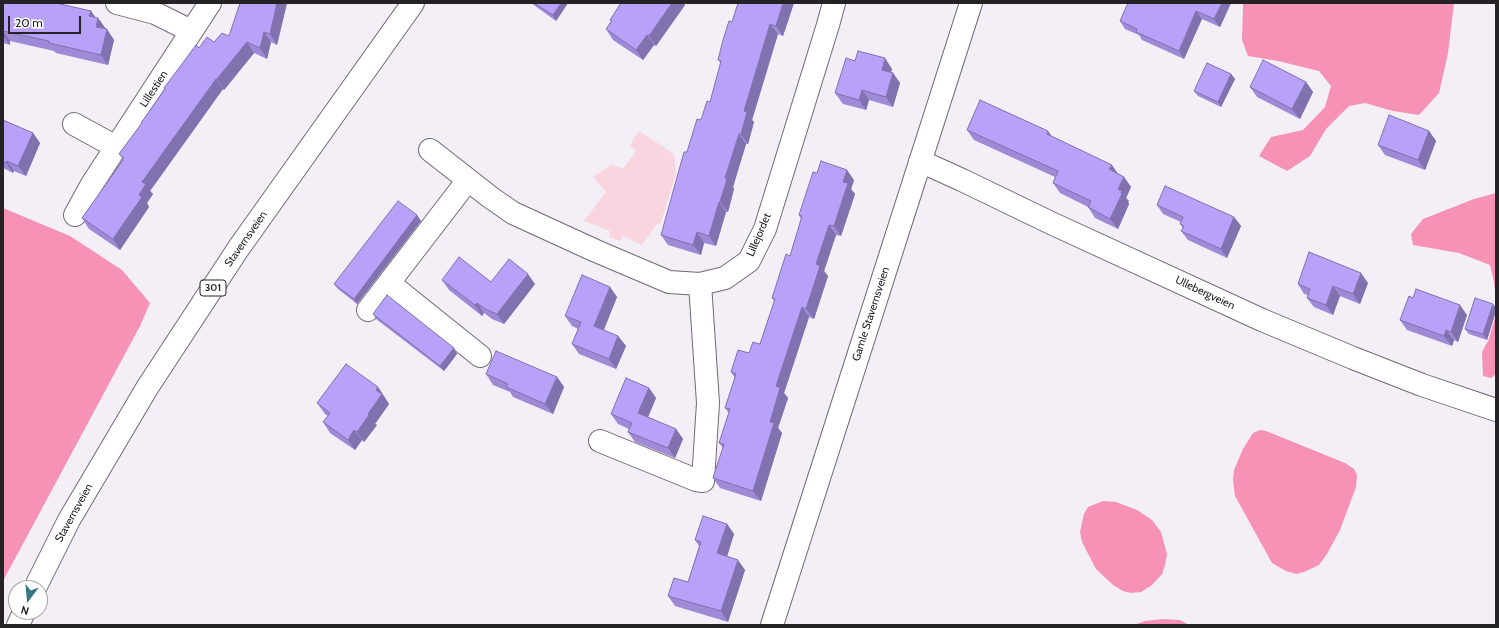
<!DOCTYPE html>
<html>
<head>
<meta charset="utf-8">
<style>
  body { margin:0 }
  #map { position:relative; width:1499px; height:628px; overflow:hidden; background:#f4eef7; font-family:Cabin,sans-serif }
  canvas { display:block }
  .frame { position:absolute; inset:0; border:4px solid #242225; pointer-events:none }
  .north { position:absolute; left:8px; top:580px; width:40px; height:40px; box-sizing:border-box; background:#fff; border:1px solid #a7a7a8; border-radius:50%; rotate:196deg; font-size:11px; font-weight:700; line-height:16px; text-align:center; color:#242225 }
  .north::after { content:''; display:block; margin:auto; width:14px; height:18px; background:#317784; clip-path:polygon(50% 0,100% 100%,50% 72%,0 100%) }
  .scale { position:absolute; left:8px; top:16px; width:73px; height:18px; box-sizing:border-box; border:2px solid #242225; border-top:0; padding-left:5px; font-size:12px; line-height:14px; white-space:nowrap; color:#242225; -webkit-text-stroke:3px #fff; paint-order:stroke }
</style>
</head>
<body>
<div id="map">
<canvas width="1499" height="628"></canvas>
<div class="frame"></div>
<div class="north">N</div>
<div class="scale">20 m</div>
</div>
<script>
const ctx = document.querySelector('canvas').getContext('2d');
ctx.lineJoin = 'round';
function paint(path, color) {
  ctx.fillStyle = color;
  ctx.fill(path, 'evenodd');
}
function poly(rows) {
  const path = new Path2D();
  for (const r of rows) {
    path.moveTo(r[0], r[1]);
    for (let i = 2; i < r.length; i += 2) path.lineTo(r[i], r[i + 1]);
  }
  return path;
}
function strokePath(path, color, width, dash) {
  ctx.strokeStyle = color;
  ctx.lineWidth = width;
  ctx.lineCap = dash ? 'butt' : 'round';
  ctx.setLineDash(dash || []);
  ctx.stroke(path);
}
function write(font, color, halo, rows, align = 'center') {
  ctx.font = font + ' Cabin,sans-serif';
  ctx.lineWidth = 4;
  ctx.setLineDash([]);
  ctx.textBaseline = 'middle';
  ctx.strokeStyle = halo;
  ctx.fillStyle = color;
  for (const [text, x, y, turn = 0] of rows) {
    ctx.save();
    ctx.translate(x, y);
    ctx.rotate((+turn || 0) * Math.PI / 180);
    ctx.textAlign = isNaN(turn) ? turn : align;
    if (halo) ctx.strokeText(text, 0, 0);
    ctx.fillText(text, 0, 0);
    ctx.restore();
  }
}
const green = poly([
  [639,131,674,154,676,174,660,225,657,224,642,245,623,236,620,241,609,237,610,231,584,221,606,192,593,177,612,164,623,169,636,151,630,145]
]);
const forest = poly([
  [1242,3,1454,3,1448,53,1439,93,1419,115,1393,111,1365,103,1349,106,1326,129,1310,156,1287,171,1259,156,1271,137,1303,130,1325,107,1331,86,1319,71,1278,61,1248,56,1242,40,1243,5],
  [1496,193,1496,298,1494,282,1490,265,1459,253,1413,245,1411,234,1423,219,1474,199],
  [3,208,70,236,122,270,150,303,140,326,3,581],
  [1496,313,1496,374,1491,378,1483,376,1482,352,1489,339],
  [1260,430,1266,431,1345,463,1354,469,1357,475,1356,487,1340,530,1327,554,1319,565,1304,572,1296,574,1286,571,1272,563,1235,496,1233,480,1234,470,1243,449,1253,433],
  [1103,501,1116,502,1137,510,1152,520,1161,532,1167,554,1165,565,1162,574,1152,585,1141,592,1131,593,1123,591,1113,585,1096,569,1082,542,1080,532,1084,514,1088,507],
  [1163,619,1180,620,1189,625,1134,625,1145,621]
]);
const minor = poly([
  [117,3,155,13,191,31],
  [74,124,116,147],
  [430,150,490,197,513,213,596,251,669,282,700,284,725,278,749,261,765,229,828,25,834,3],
  [920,161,962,180,1051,223,1262,320,1353,358,1422,385,1496,410],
  [75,215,92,184,210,3],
  [389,283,480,356],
  [368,310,468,180],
  [600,441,696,480,703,481,708,403,700,284],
  [772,625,971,3]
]);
const major = poly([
  [35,588,69,520,147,388,238,249,413,3],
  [18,625,24,612]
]);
const wall = poly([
  [3,3,91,11,96,18,98,18,114,40,108,65,56,53,54,51,10,41,10,45,3,43],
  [240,3,287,3,277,45,271,42,267,59,254,53,224,90,223,89,150,191,153,194,147,203,149,207,120,250,89,229,82,218,123,159,119,154,141,124,141,123,164,89,164,88,199,48,229,36],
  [531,3,568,3,556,21],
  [621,3,683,3,685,5,656,46,654,45,643,60,613,40,606,29,611,21,610,20],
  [794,3,783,36,778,34,752,120,754,122,748,144,746,144,733,187,734,189,728,212,726,212,716,246,704,243,701,255,668,245,661,235,687,152,710,102,721,63,718,60,732,22],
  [1128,3,1231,3,1220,27,1202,19,1184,59,1142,40,1139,35,1125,29,1120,21],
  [855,61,892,69,891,72,893,73,900,83,893,107,869,100,866,110,843,104,835,93],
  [1231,74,1235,79,1221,107,1198,96,1194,91],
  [1306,82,1313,92,1300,119,1257,97,1250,87],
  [3,120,33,133,40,143,26,176,14,171,13,173,3,168],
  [967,130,1053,137,1124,177,1131,187,1126,198,1129,201,1128,202,1129,204,1118,229,1095,218,1088,207,1060,193,1053,183,1055,177,974,140],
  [1429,131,1436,141,1425,170,1385,155,1378,145],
  [817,173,854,180,851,189,855,194,841,236,836,235,824,271,828,276,814,319,809,317,784,393,788,398,778,428,782,433,761,501,720,488,713,478,723,448,719,443,729,413,725,408,735,378,731,372,749,353,760,344,775,302,772,298,790,256,801,219,799,215],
  [1157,205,1234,217,1241,226,1227,258,1188,240,1181,231,1183,228,1180,224,1181,222,1163,214],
  [417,215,421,221,357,304,338,289,334,284],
  [442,280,491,282,535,284,504,324,492,319,484,313,482,316,449,290],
  [1368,283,1360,304,1340,296,1333,315,1314,307,1307,298,1308,295,1304,294,1298,284],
  [610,287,617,297,604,330,618,336,626,346,616,369,579,354,572,344,578,329,572,326,565,316],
  [1496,308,1496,311,1487,340,1469,334,1465,329],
  [373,314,454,348,457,354,444,371,376,319],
  [1467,315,1458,342,1454,340,1452,346,1407,330,1400,320],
  [486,374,557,377,564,387,553,414,513,397,510,392,493,385],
  [378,387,389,404,375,424,377,425,364,442,362,440,355,450,330,433,323,422,328,416,325,414,317,403],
  [649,388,656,398,648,417,676,429,683,439,675,458,635,442,628,432,629,429,618,424,611,414],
  [727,524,734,534,727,556,745,570,728,622,675,606,668,596,688,582,699,546,695,540]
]);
const shadedWall = poly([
  [277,3,287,3,277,45,270,34],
  [561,3,568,3,556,21,553,15],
  [672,3,683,3,685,5,656,46,649,36],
  [783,3,794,3,783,36,776,26],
  [1222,3,1231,3,1220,27,1214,19],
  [91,11,98,21,98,18,106,29,104,37,89,16],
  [1196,11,1202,19,1184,59,1179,51],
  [770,24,778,34,752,120,754,122,748,144,741,134,744,111],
  [107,29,114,40,108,65,101,55],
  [3,31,10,41,10,45,3,35],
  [264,32,271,42,267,59,260,48],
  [647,35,654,45,643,60,636,50],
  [247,42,254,53,224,90,217,79],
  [885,58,892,69,889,80,882,70],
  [893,73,900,83,893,107,886,97],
  [1231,74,1235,79,1221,107,1218,102],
  [216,79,223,89,150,191,153,194,147,203,149,207,120,250,113,239,142,182],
  [1306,82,1313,92,1300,119,1292,109],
  [862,90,869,100,866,110,859,100],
  [1048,131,1055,141,1047,134],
  [1429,131,1436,141,1425,170,1418,160],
  [33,133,40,143,26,176,18,166],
  [739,134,746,144,733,187,734,189,728,212,720,202,725,178],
  [7,161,14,171,13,173,6,163],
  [1112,165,1119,175,1109,169],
  [847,170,854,180,851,189,855,194,841,236,834,226,843,182],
  [1124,177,1131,187,1126,198,1129,201,1128,202,1129,204,1118,229,1110,219,1118,189],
  [719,202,726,212,716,246,709,236],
  [417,215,421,221,357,304,354,299],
  [1234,217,1241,226,1227,258,1221,249],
  [829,225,836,235,824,271,828,276,814,319,806,309,816,264],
  [697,232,704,243,701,255,693,245],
  [1361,273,1368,283,1360,304,1353,294],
  [528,274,535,284,504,324,497,314],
  [1333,286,1340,296,1333,315,1326,305],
  [610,287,617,297,601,336,594,326],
  [477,303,484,313,482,316,475,305],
  [1493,304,1496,308,1496,311,1487,340,1483,334],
  [1460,305,1467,315,1458,342,1451,332],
  [802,307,809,317,784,393,788,398,778,428,782,433,761,501,753,491,770,422,776,386],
  [1446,330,1454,340,1452,346,1444,336],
  [618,336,626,346,616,369,609,359],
  [454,348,457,354,444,371,440,366],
  [557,377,564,387,553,414,545,404],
  [378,387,389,404,375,424,377,425,364,442,357,432,376,390],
  [649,388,656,398,645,424,638,413],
  [676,429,683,439,675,458,668,448],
  [354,430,362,440,355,450,348,440],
  [727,524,734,534,725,563,717,553],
  [738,560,745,570,728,622,721,611]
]);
const building = poly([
  [3,3,56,3,91,11,89,16,98,18,96,27,107,29,101,55,49,43,49,41,3,31,3,32,3,3],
  [240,3,277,3,270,34,264,32,260,48,247,42,217,79,216,79,142,182,146,184,139,195,142,197,113,239,82,218,123,160,123,157,119,154,142,123,141,123,165,89,164,88,196,45,199,48,207,37,214,42,222,33,229,36,240,3],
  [534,3,561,3,553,15,534,3],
  [621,3,672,3,649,36,647,35,636,50,606,29,612,21,610,20,621,3],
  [738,3,783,3,776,26,770,24,744,111,747,112,741,134,739,134,725,178,727,179,720,202,719,202,709,236,697,232,693,245,661,235,684,152,687,152,697,119,701,120,707,101,710,102,721,61,718,60,723,40,729,21,732,22,738,3],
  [1128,3,1222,3,1214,19,1196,11,1179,51,1136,32,1137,29,1120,21,1128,3],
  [858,51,885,58,882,70,893,73,886,97,862,90,859,100,835,93,846,58,855,61,858,51],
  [1263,60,1306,82,1292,109,1250,87,1263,60],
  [1207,63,1231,74,1218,102,1194,91,1207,63],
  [980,100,1048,131,1047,134,1112,165,1109,169,1124,177,1118,189,1122,191,1121,193,1122,194,1110,219,1088,207,1091,201,1053,183,1058,171,967,130,980,100],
  [1389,115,1429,131,1418,160,1378,145,1389,115],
  [3,120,33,133,18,166,7,161,6,163,3,161,3,120],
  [821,161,847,170,843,182,848,183,834,226,829,225,816,264,820,266,806,309,802,307,776,386,780,388,770,422,774,423,753,491,713,478,724,444,719,443,730,409,725,408,736,374,731,372,738,350,749,353,753,342,760,344,775,299,772,298,786,254,790,256,802,216,799,215,813,172,817,173,821,161],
  [1165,186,1234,217,1221,249,1181,231,1184,226,1180,224,1183,217,1157,205,1165,186],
  [398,201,417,215,354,299,334,284,398,201],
  [1309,252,1361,273,1353,294,1333,286,1326,305,1307,298,1310,289,1298,284,1309,252],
  [459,257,491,282,509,259,528,274,497,314,485,309,477,303,475,305,442,280,459,257],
  [582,275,610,287,594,326,618,336,609,359,572,344,581,322,565,316,582,275],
  [1416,289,1460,305,1451,332,1446,330,1444,336,1400,320,1409,296,1413,298,1416,289],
  [387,295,454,348,440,366,373,314,387,295],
  [1475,298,1493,304,1483,334,1465,329,1475,298],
  [496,351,557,377,545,404,506,387,508,384,486,374,496,351],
  [346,364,378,387,376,390,382,394,368,414,369,415,357,432,354,430,348,440,323,422,330,413,317,403,346,364],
  [626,378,649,388,638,413,676,429,668,448,628,432,632,423,611,414,626,378],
  [703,516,727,524,717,553,738,560,721,611,668,596,674,578,688,582,701,542,695,540,703,516]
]);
const shields = [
  [213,288,26]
];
const shieldNames = [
  ["301",213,288]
];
const streetNames = [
  ["Lillestien",154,89,-57],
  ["Lillejordet",759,235,-67],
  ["Stavernsveien",246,239,-55],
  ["Ullebergveien",1205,293,25],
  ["Gamle Stavernsveien",871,314,-72],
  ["Stavernsveien",74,513,-61]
];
paint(green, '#f9d5e0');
paint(forest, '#f592b5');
strokePath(minor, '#706a72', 24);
strokePath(major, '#706a72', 24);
strokePath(minor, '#fff', 22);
strokePath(major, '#fff', 22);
paint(wall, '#9e8ad6');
paint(shadedWall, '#8171ae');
paint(building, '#b8a1f9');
strokePath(building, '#8171ae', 1);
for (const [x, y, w] of shields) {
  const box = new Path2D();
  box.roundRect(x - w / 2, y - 8, w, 16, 3);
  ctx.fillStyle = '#fff';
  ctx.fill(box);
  strokePath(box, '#242225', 1);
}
write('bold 10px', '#242225', null, shieldNames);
write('11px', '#242225', '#fff', streetNames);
</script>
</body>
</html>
